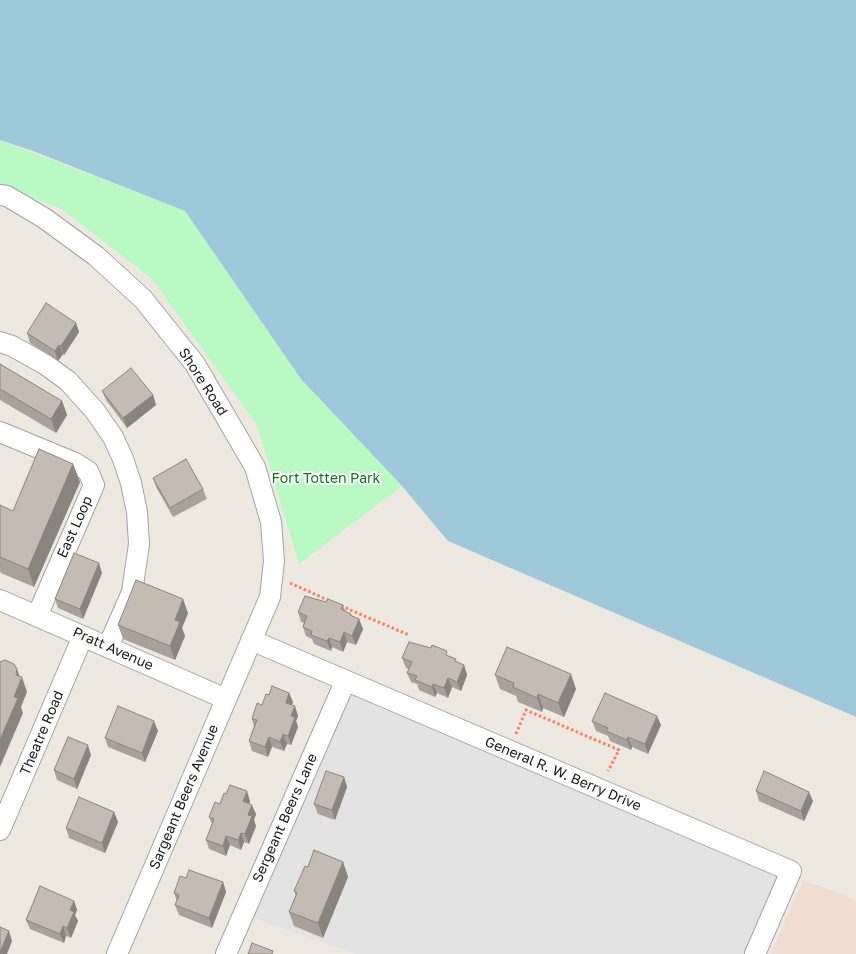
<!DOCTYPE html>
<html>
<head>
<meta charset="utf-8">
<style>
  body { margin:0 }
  canvas { display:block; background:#ede9e0 }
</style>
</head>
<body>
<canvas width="856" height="954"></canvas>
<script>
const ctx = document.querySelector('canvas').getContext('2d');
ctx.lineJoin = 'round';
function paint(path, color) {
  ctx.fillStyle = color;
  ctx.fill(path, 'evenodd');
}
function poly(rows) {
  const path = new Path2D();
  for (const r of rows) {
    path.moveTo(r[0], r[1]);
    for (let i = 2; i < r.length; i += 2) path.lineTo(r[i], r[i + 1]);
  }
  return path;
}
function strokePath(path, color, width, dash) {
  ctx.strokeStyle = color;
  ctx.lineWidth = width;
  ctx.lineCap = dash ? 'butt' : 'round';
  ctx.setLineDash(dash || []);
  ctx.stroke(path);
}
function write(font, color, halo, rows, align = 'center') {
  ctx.font = font + ' "Golos Text",sans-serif';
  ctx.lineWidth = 4;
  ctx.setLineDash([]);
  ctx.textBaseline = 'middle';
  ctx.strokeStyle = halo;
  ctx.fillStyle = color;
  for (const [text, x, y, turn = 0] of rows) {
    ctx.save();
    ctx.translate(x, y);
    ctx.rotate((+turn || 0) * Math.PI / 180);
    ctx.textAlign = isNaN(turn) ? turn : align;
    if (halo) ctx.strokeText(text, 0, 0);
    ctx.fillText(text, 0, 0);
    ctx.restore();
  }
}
const military = poly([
  [803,880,856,900,856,954,771,954]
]);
const park = poly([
  [0,140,185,211,301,379,402,486,299,564,257,425,152,279,60,208,0,187]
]);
const parking = poly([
  [345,682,791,871,755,954,356,954,243,914]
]);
const water = poly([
  [0,0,856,0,856,717,448,541,402,486,301,379,185,211,33,151,0,140]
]);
const path = poly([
  [290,583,330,601],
  [341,606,409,635],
  [516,734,526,710,619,750,608,771]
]);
const minor = poly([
  [0,195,7,196,44,218,96,256,143,299,195,364,255,467,271,522,274,561,270,597,117,954],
  [0,342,12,346,46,365,68,381,95,411,113,437,123,459,131,483,137,512,139,544,132,592,108,647],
  [0,432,75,463,88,471,94,485,37,616],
  [0,600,226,699],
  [251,640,791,871,755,954],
  [0,830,83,636],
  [226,954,345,682]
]);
const wall = poly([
  [76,323,79,332,64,355,63,354,58,361,30,343,27,333],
  [0,364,62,401,67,415,56,433,0,400],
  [102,391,153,395,156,405,127,428,106,400],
  [73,464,80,482,34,587,1,573,0,571,0,505,13,511],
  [153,478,203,489,207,499,173,517,156,487],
  [102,573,83,619,58,608,55,599],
  [326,602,343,605,345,611,351,614,352,616,359,619,363,629,356,645,347,642,343,652,332,647,331,651,314,644,312,639,306,636,303,627,304,623,301,622,298,612],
  [188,613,182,628,185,636,175,660,123,639,118,625],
  [449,657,457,662,464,665,467,675,461,691,452,687,448,698,437,693,435,697,419,690,417,684,411,682,407,673,409,669,406,668,402,658],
  [495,675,576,689,564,717,543,708,542,712,518,702,516,696,500,689],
  [289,693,293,702,292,705,298,716,296,721,298,727,291,745,287,744,284,751,272,747,268,757,252,751,249,741,254,726,252,719,262,705,269,695],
  [592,721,661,725,648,754,632,747,631,750,610,741,608,736,596,731],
  [158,731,145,762,108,747,105,738],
  [91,755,77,789,57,780,54,770],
  [344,777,347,787,335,820,318,814,314,804],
  [756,791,813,801,804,821,759,801],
  [250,801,249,804,256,814,254,820,256,826,249,844,244,842,241,850,230,845,226,856,209,849,206,840,212,824,209,817,220,804],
  [114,812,118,822,105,853,69,838,66,828],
  [343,862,348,877,323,938,294,926,289,912,296,896,294,891,308,867],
  [186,878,223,882,226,892,212,928,179,915,175,905,177,901,174,893],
  [74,901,77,910,75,915,78,921,71,938,66,936,64,943,30,929,26,920]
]);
const shadedWall = poly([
  [76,323,79,332,64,355,61,346],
  [59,345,63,354,58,361,55,351],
  [153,395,156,405,127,428,123,418],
  [62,401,67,415,56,433,51,419],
  [73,464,80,482,34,587,28,569],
  [99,563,102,573,83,619,80,609],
  [183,599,188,613,182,628,185,636,175,660,170,646,175,620],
  [359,619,363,629,356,645,352,636],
  [344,632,347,642,343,652,340,642],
  [329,638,332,647,331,651,327,641],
  [464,665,467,675,461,691,457,682],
  [17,669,21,680,22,677,27,692,21,707,23,713,0,767,0,740,14,697],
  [571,674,576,689,564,717,558,703],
  [448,678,452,687,448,698,444,688],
  [433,684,437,693,435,697,432,687],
  [289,693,293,702,289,712,286,703],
  [538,694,543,708,542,712,537,698],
  [295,706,298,716,296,721,298,727,291,745,288,736,291,716],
  [657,716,661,725,648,754,645,744],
  [154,721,158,731,145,762,142,753],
  [283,734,287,744,284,751,280,742],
  [269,737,272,747,268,757,265,747],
  [628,737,632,747,631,750,627,740],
  [88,745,91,755,77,789,74,779],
  [344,777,347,787,335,820,332,810],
  [247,791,250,801,246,811,243,801],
  [809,792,813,801,804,821,801,811],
  [252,805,256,814,254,820,256,826,249,844,245,834,248,815],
  [114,812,118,822,105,853,102,843],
  [241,833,244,842,241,850,238,840],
  [226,836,230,845,226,856,223,846],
  [343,862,348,877,323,938,318,923],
  [223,882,226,892,212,928,209,918],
  [74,901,77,910,75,915,78,921,71,938,67,928,70,910],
  [63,926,66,936,64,943,60,934],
  [9,931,12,941,7,954,0,954,0,952]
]);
const building = poly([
  [46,303,76,323,61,346,59,345,55,351,27,333,46,303],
  [0,364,62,401,51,419,0,389,0,364],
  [131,368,153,395,123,418,102,391,131,368],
  [39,449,73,464,28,569,0,557,0,505,13,511,39,449],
  [186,459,203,489,170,508,153,478,186,459],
  [74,553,99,563,80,609,55,599,74,553],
  [136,580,183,599,175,620,180,622,170,646,118,625,136,580],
  [305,596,326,602,328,599,343,605,341,609,351,614,350,615,359,619,352,636,344,632,340,642,329,638,327,641,311,635,312,631,303,627,307,616,298,612,305,596],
  [409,642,431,648,432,645,447,651,446,655,456,659,455,661,464,665,457,682,448,678,444,688,433,684,432,687,415,680,417,676,407,673,412,662,402,658,409,642],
  [507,647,571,674,558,703,538,694,537,698,513,687,514,683,495,675,507,647],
  [5,660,14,664,17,669,16,675,22,677,14,697,18,698,0,740,0,662,5,660],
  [272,686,289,693,286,703,295,706,291,716,295,717,288,736,283,734,280,742,269,737,265,747,249,741,257,720,252,719,257,703,262,705,266,694,269,695,272,686],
  [605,693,657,716,645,744,628,737,627,740,606,731,608,728,592,721,605,693],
  [118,706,154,721,142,753,105,738,118,706],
  [68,737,88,745,74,779,54,770,68,737],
  [326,771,344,777,332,810,314,804,326,771],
  [764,771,809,792,801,811,756,791,764,771],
  [230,785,247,791,243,801,252,805,248,815,252,816,245,834,241,833,238,840,226,836,223,846,206,840,214,819,209,817,215,802,220,804,224,793,226,794,230,785],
  [79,797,114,812,102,843,66,828,79,797],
  [314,850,343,862,318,923,289,912,297,893,294,891,305,866,308,867,314,850],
  [189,870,223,882,209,918,175,905,179,895,174,893,180,876,186,878,189,870],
  [40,886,74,901,70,910,74,912,67,928,63,926,60,934,26,920,40,886],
  [0,927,9,931,0,952,0,927],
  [252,943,273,951,272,954,248,954,252,943]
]);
const streetNames = [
  ["Shore Road",203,382,57],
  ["East Loop",75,527,-66],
  ["Pratt Avenue",113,649,24],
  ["Theatre Road",42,733,-67],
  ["General R. W. Berry Drive",563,774,23],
  ["Sargeant Beers Avenue",184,797,-67],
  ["Sergeant Beers Lane",285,818,-66]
];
const parkNames = [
  ["Fort Totten Park",326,479]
];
paint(military, '#efdcd2');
paint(park, '#baf9c4');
paint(parking, '#e3e3e3');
paint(water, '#9fc9db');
strokePath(minor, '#a2a2a2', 22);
strokePath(path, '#fa7e63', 3, [2.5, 2.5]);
strokePath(minor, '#fff', 20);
paint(wall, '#a9a29a');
paint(shadedWall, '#89847d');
paint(building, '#c4bcb3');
strokePath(building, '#89847d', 1);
write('14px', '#1b1b1b', '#fff', streetNames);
write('14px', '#0a771c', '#fff', parkNames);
</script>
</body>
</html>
